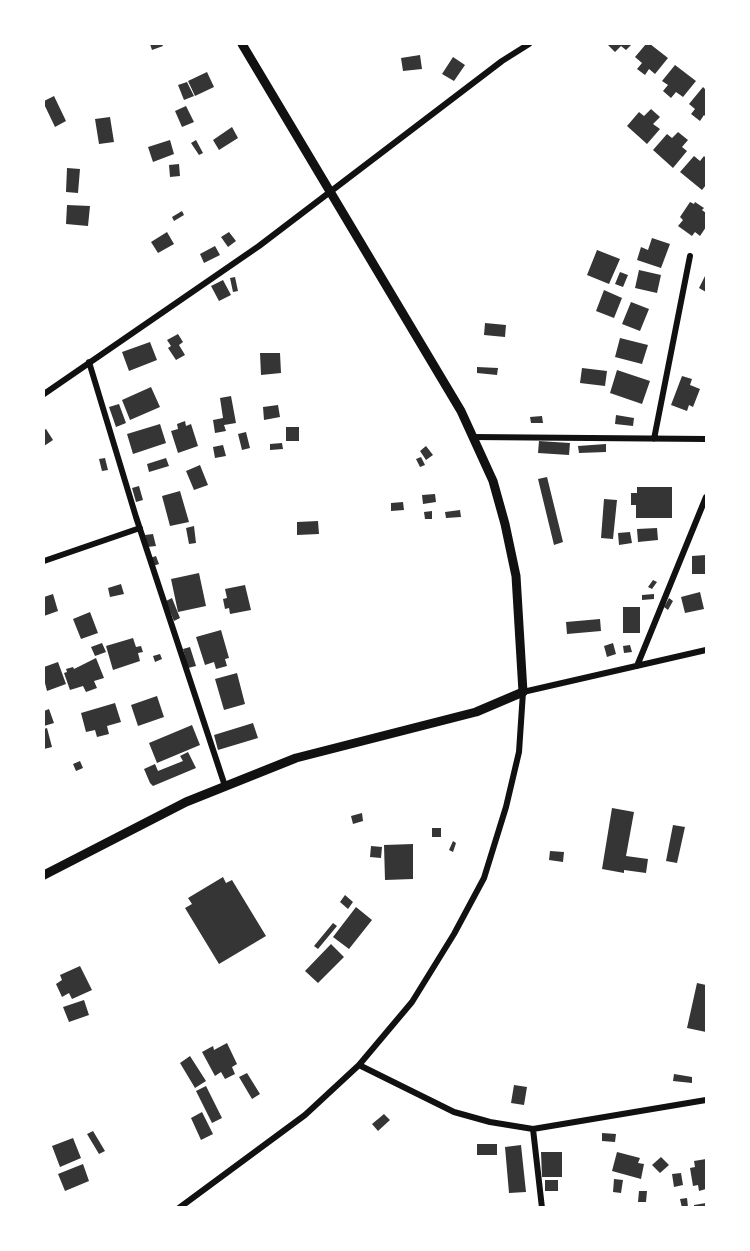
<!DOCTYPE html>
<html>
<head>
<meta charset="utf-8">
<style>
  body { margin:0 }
  #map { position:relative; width:750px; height:1251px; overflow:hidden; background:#fff; font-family:"Source Sans 3",sans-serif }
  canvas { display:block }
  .frame { position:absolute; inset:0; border:45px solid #fff; pointer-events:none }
</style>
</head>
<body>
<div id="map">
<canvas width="750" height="1251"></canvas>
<div class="frame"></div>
</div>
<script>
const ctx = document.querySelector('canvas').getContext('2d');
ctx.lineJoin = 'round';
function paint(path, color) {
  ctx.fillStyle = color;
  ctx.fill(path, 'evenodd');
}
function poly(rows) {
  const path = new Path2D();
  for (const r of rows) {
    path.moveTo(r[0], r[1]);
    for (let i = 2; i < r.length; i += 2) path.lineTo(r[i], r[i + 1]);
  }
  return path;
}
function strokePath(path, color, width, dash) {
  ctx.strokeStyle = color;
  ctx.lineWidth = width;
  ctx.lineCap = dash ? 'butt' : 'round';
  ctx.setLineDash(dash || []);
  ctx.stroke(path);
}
const building = poly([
  [150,44,162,44,163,46,152,50],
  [610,44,632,44,626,50,621,46,615,52,608,45],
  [646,44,650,44,668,58,655,74,649,69,645,75,637,69,642,63,635,57],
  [420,55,422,69,403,71,401,58],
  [453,57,465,65,454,81,442,74],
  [675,65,696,81,683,97,676,92,671,98,663,91,668,85,662,81],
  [207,72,214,87,195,96,188,81],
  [187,82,194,96,184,100,178,85],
  [703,87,706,90,706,117,704,115,700,121,691,114,695,109,689,104],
  [54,96,66,121,55,127,44,104,44,101],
  [186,106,194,122,182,127,175,111],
  [651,109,660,117,653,124,660,129,647,144,627,126,639,112,644,116],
  [110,117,114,142,99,144,95,119],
  [232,127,238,138,219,150,213,140],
  [678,132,688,140,682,147,687,151,673,168,653,150,667,134,672,138],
  [170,140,174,154,153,162,148,147],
  [196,140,203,153,199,155,191,143],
  [694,156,700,161,704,156,706,158,706,185,702,190,680,172],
  [179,164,180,176,170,177,169,165],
  [67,168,80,169,78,193,66,192],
  [690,202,694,204,695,202,704,208,702,210,706,213,706,227,700,236,695,232,692,236,678,226,683,220,680,217],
  [67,205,90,206,88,226,66,224],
  [182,211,184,215,174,221,172,217],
  [167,232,174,244,158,253,151,242],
  [229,232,236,241,228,247,221,237],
  [652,238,670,244,661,268,637,260,641,247,648,250],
  [215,246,220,255,204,263,200,254],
  [597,250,620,259,609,284,587,275],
  [639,270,661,275,657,293,635,288],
  [620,272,628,275,623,287,615,284],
  [706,274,706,292,699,288],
  [235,277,238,291,233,292,230,278],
  [223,280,231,295,219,301,211,286],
  [604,290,622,298,614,318,596,311],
  [631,302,649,309,640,331,622,324],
  [485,323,506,325,505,337,484,335],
  [178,334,183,342,179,345,185,355,176,360,168,348,171,346,167,340],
  [620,338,648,345,642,364,615,357],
  [150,342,157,360,129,371,122,352],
  [260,353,280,353,281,373,261,375],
  [477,367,498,368,497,375,477,373],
  [582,368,607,371,605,386,580,383],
  [617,370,650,381,642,404,610,393],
  [682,376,692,379,690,385,700,389,693,407,689,405,687,411,671,405],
  [151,387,160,407,130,420,122,400],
  [231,396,236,423,224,425,226,431,215,433,213,420,223,418,220,398],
  [119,404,126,423,116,427,109,407],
  [278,405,280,417,264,420,263,407],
  [616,415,634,418,633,426,615,424],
  [542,416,543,423,531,423,530,417],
  [185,421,186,426,191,424,198,446,178,453,171,431,178,429,177,424],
  [160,424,166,443,133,454,127,434],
  [286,427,299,427,299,441,286,441],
  [46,429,53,440,44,446,44,430],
  [246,432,250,448,242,450,238,434],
  [539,441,570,443,569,455,538,453],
  [282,443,283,449,270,450,270,444],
  [606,444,606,452,579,453,578,446],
  [223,445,226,456,215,458,213,447],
  [426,446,433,455,426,460,420,451],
  [421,457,425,465,420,467,416,459],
  [105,458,108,470,102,471,99,459],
  [166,458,169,466,149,472,147,464],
  [200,465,208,485,194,490,186,471],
  [547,477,563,542,554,545,538,479],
  [139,486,143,500,136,502,132,488],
  [637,487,672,487,672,518,636,518,636,505,631,505,631,493,637,493],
  [180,491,189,522,170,526,162,496],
  [435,494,436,502,423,504,422,495],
  [604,499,617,500,613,539,601,538],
  [403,502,404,510,391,511,391,503],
  [460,510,461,517,446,518,445,512],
  [432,511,432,519,425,519,424,512],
  [318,521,319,534,297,535,297,522],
  [194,526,196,543,189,544,186,528],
  [657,528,658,540,638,542,637,529],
  [630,532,632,543,619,545,618,533],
  [153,534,156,546,147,547,145,535],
  [706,555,706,574,692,574,692,556],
  [156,556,159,564,153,566,150,558],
  [199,573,206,606,178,612,171,579],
  [653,580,657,582,652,589,648,587],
  [121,584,124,594,110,597,108,588],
  [245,585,251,610,230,614,229,608,225,609,223,599,227,598,225,589],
  [700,592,704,609,685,613,681,597],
  [53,594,58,611,44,616,44,597],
  [654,594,654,599,642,600,642,595],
  [172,598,180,618,174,621,166,601],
  [669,598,673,601,668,610,664,607],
  [623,607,640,607,640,633,623,633],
  [90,612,98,633,81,639,73,619],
  [600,619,601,631,567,634,566,622],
  [221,630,229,658,225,659,227,666,216,669,214,662,205,665,196,637],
  [133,638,136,647,141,646,143,652,138,653,140,661,113,670,106,646],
  [102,643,106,652,95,656,91,647],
  [613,643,616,654,607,657,604,646],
  [630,645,632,652,624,653,623,646],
  [190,647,196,666,188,668,183,649],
  [160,654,162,659,155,662,153,656],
  [96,658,104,678,94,681,97,688,86,692,83,686,70,690,64,673,67,672,66,669,73,667,74,669],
  [58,662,66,684,47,691,44,679,44,667],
  [237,673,245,704,224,710,215,679],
  [157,696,164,717,138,726,131,705],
  [115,703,121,722,107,726,109,734,97,737,95,730,86,732,81,713],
  [49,709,54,723,44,726,44,711],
  [253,723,258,738,218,750,214,735],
  [192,725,200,745,157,763,149,743],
  [47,728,52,747,44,749,44,729],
  [188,752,196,768,153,786,150,783,144,769,155,764,158,771,183,761,180,756],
  [80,761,83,768,76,771,73,764],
  [612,808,634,812,626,856,648,859,646,873,624,870,624,873,602,869],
  [362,813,363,821,353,824,351,816],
  [673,825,685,827,677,863,666,861],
  [432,828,441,828,441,837,432,837],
  [453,841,456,843,453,852,449,850],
  [413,844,413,879,385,880,384,845],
  [371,846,382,847,381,858,370,857],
  [550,851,564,852,563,862,549,860],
  [223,877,226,883,232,880,266,936,219,964,185,908,192,904,188,898],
  [345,895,353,902,348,909,340,902],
  [356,907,372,920,349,949,333,937],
  [333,923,337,926,318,949,314,946],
  [331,944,344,957,318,983,305,971],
  [80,966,92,990,72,999,69,993,62,997,56,984,62,980,60,975],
  [697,983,706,985,706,1032,687,1028],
  [84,1000,89,1015,69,1022,63,1007],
  [227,1043,237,1064,232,1067,235,1074,225,1079,221,1072,215,1076,202,1052,213,1046,214,1050],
  [190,1056,206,1081,195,1088,180,1063],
  [247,1073,260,1094,252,1099,239,1077],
  [674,1074,692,1077,692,1083,673,1081],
  [514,1085,527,1087,524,1105,511,1103],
  [206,1086,222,1118,212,1123,196,1091],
  [202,1112,213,1134,201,1140,191,1118],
  [384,1114,390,1120,378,1131,372,1124],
  [93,1131,105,1151,99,1154,87,1134],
  [602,1133,616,1134,615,1142,602,1141],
  [73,1138,81,1158,60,1167,52,1146],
  [477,1144,497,1144,497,1155,477,1155],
  [521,1145,526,1192,509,1193,505,1147],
  [541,1152,562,1152,562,1177,542,1177],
  [617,1152,640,1158,638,1163,644,1164,641,1179,612,1171],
  [661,1157,669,1165,660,1173,652,1165],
  [706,1159,706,1189,699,1191,698,1185,693,1186,690,1168,695,1167,694,1161],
  [83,1164,89,1181,65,1191,58,1174],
  [681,1173,683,1185,674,1187,672,1174],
  [614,1179,623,1180,621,1193,613,1192],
  [545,1180,558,1180,558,1191,545,1191],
  [639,1191,647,1191,646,1202,638,1202],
  [687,1198,688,1207,682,1208,680,1199],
  [706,1203,706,1208,694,1208,694,1205]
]);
const minor = poly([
  [89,362,136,517,225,786],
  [44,394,259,246,502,61,529,44],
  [473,437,706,439],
  [654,439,690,256],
  [44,561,140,528],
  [637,666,706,497],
  [359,1065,454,1112,490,1122,533,1129,706,1100],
  [533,1129,542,1208],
  [179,1208,305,1115,359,1065,412,1002,454,934,484,878,506,807,519,752,523,692,706,650]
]);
const secondary = poly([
  [44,875,186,802,296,758,476,712,523,692,516,576,505,524,493,481,461,411,242,44]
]);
paint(building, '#353535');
strokePath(minor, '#111', 6);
strokePath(secondary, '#111', 9);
</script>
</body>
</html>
